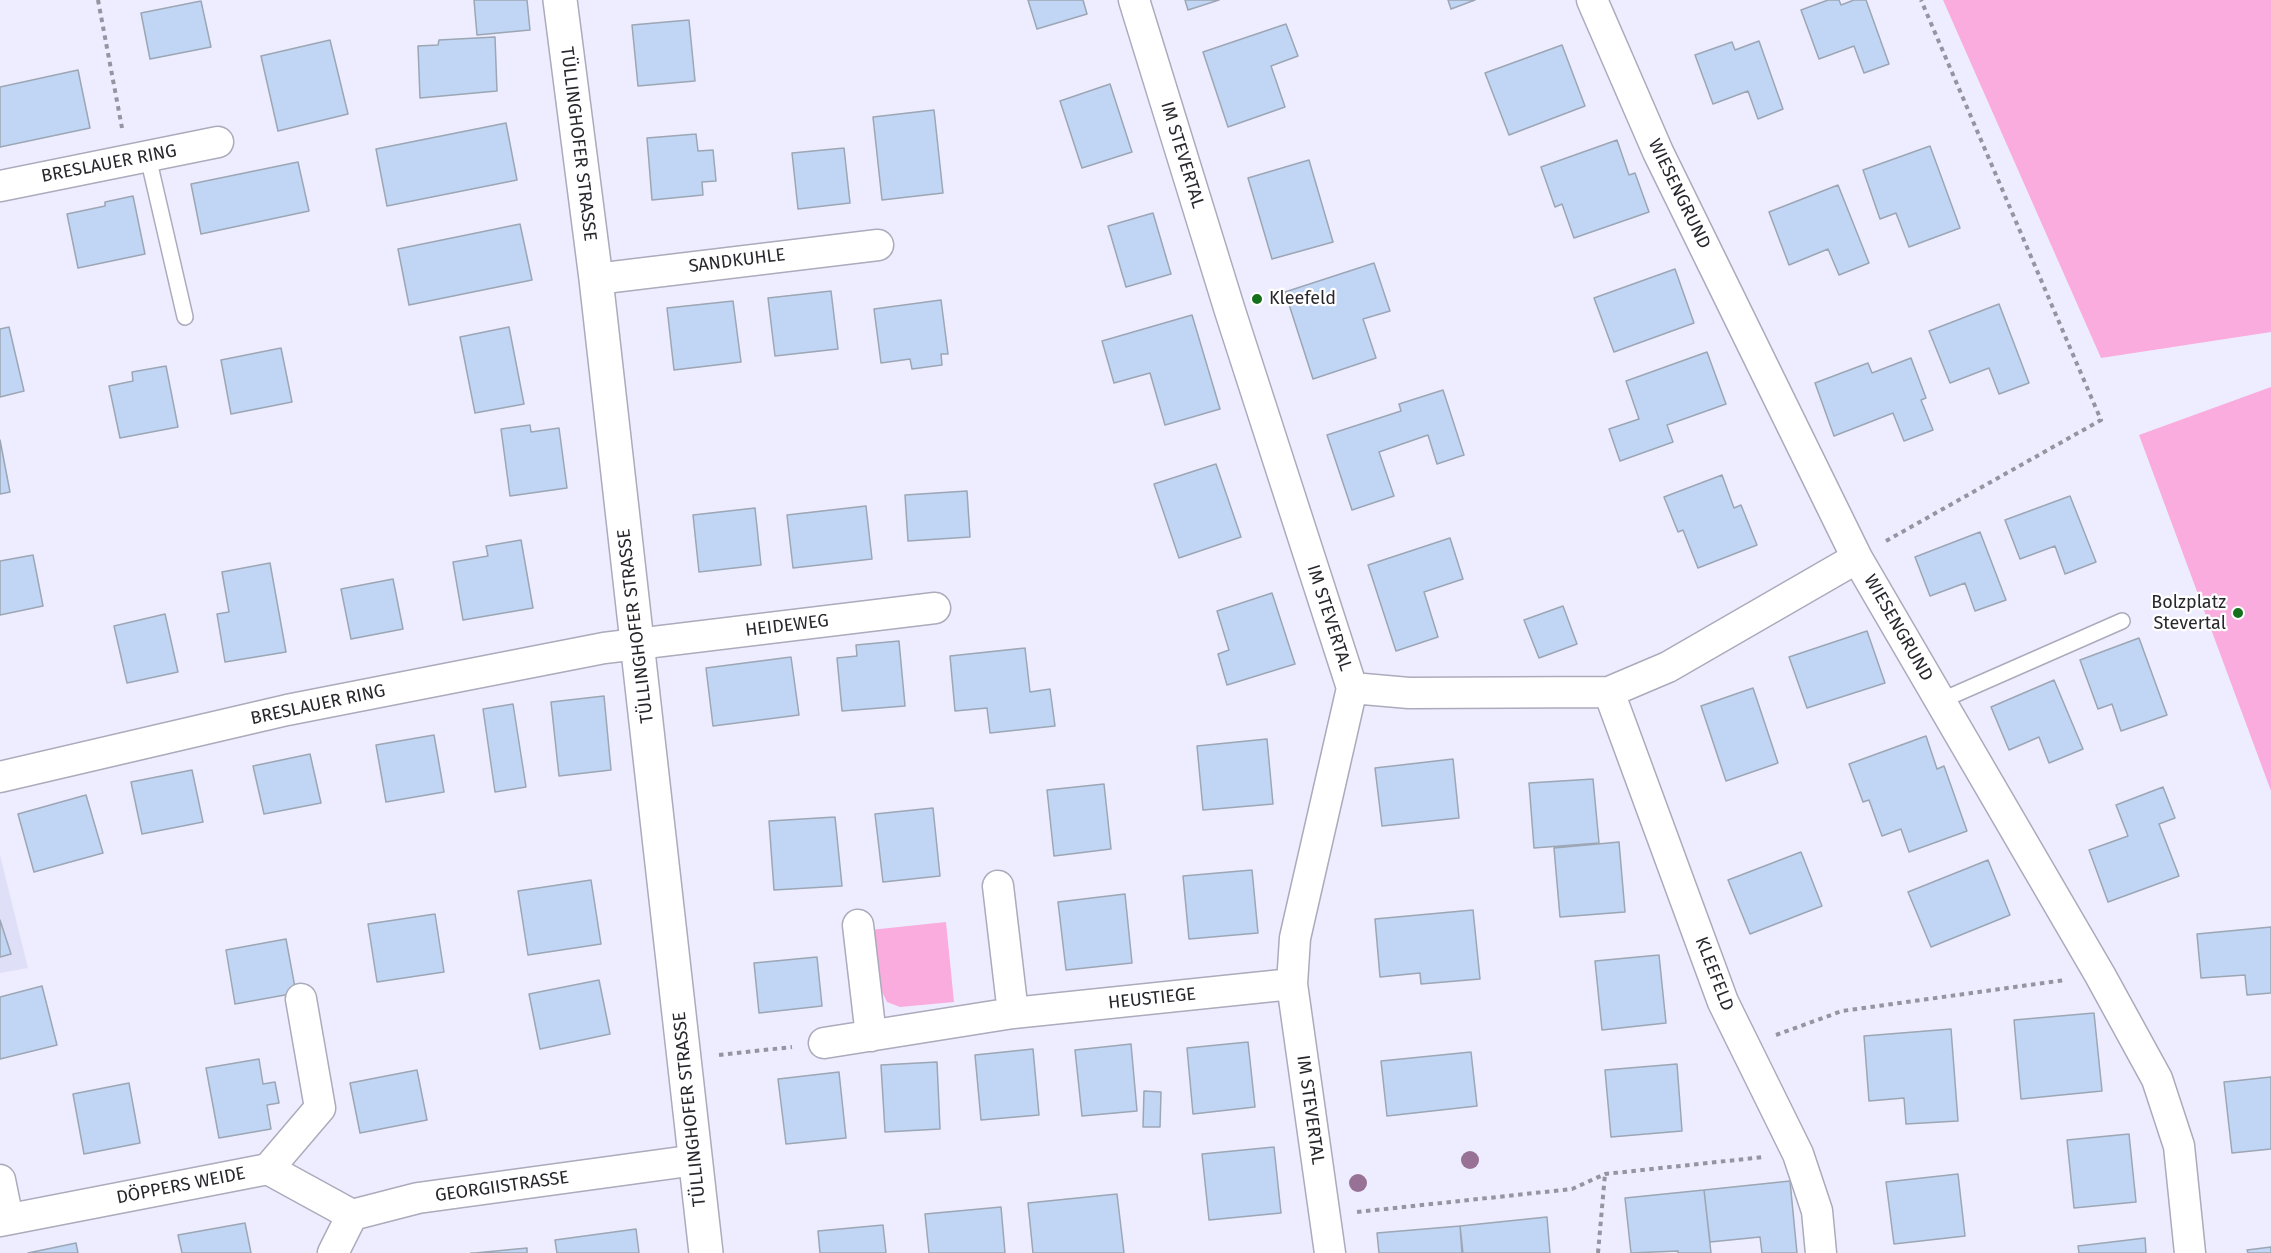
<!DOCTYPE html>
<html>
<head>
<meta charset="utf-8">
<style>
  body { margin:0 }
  canvas { display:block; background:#ededff }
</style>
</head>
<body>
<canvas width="2271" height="1253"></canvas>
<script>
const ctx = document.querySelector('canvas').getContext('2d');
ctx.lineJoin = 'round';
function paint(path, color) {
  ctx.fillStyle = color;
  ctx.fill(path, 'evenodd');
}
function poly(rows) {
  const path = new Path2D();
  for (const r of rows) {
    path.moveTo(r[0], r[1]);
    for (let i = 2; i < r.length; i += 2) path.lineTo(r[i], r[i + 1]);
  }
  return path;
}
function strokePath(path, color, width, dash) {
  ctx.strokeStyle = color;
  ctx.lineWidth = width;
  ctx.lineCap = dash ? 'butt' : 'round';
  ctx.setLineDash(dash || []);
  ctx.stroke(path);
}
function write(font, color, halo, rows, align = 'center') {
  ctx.font = font + ' "Fira Sans",sans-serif';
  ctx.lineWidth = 4.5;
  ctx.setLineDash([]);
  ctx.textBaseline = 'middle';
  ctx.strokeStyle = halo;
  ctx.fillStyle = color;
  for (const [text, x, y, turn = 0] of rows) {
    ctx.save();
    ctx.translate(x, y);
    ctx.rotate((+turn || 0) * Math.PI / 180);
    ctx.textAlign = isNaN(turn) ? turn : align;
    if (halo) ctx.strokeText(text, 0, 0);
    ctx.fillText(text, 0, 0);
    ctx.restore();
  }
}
const built = poly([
  [0,855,28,968,0,973]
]);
const green = poly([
  [1943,0,2271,0,2271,332,2101,358],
  [2271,387,2271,791,2139,435],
  [946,922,954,1002,900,1007,887,1002,878,984,870,930]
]);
const building = poly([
  [474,0,527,0,530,30,477,35,474,0],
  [1028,0,1083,0,1087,14,1037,29,1028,0],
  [1185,0,1219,0,1188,10,1185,0],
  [1448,0,1475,0,1451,9,1448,0],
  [1828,0,1839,0,1841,5,1854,0,1866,0,1889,64,1864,73,1854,46,1819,59,1801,10,1828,0],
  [201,1,211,47,150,59,141,13,201,1],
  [689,20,695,81,638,86,632,25,689,20],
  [1286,24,1298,56,1271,66,1285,107,1228,127,1203,52,1286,24],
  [495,37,497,91,420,98,418,46,438,45,439,40,495,37],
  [330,40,348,114,278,131,261,56,330,40],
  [1759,41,1783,109,1758,119,1748,91,1713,104,1695,55,1732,42,1735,50,1759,41],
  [1562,45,1585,106,1509,135,1485,73,1562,45],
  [78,70,90,128,0,147,0,87,78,70],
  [1110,84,1132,152,1082,168,1060,101,1110,84],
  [934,110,943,193,882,200,873,117,934,110],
  [506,123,517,180,387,206,376,149,506,123],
  [696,134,698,151,713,150,716,181,702,182,703,195,652,200,647,138,696,134],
  [1617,140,1629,175,1635,173,1649,212,1574,238,1562,204,1555,207,1541,167,1617,140],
  [1930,146,1960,228,1909,247,1896,213,1880,219,1863,170,1930,146],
  [844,148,850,203,798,209,792,153,844,148],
  [1309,160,1333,242,1272,259,1248,178,1309,160],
  [298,162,309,211,201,234,191,184,298,162],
  [1838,185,1869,263,1839,275,1828,249,1789,265,1769,212,1838,185],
  [133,196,145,254,78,268,67,214,105,206,105,202,133,196],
  [1153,213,1171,274,1126,287,1108,226,1153,213],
  [520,224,532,280,409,305,398,249,520,224],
  [1374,263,1390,311,1363,319,1376,358,1313,379,1285,292,1374,263],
  [1675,269,1694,323,1614,352,1594,298,1675,269],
  [831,291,838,349,775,356,768,298,831,291],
  [941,300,948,354,941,354,942,365,912,369,910,359,881,363,874,309,941,300],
  [733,301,741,362,674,370,667,308,733,301],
  [1999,304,2029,383,1999,394,1989,368,1950,383,1929,331,1999,304],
  [1192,315,1220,409,1165,425,1150,373,1114,383,1102,341,1192,315],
  [9,327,24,391,0,397,0,329,9,327],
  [509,327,524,404,475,413,460,337,509,327],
  [281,348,292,402,231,414,221,360,281,348],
  [1707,352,1726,404,1667,425,1673,442,1620,461,1609,429,1639,419,1626,381,1707,352],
  [1911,358,1926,398,1921,400,1933,430,1904,441,1893,413,1834,436,1815,383,1868,363,1872,373,1911,358],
  [166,366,178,427,120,438,109,386,133,381,132,372,166,366],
  [1443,390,1464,455,1437,464,1428,435,1379,452,1394,496,1352,510,1327,435,1401,411,1399,404,1443,390],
  [530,425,531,432,559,428,567,488,510,496,501,429,530,425],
  [0,440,10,492,0,494,0,440],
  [1216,464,1241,537,1179,558,1154,484,1216,464],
  [1722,475,1734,508,1741,505,1757,545,1698,568,1683,530,1678,532,1664,497,1722,475],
  [967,491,970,537,908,541,905,495,967,491],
  [2070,496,2096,562,2065,574,2055,546,2020,559,2005,520,2070,496],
  [866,506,872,559,793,568,787,515,866,506],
  [755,508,761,565,699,572,693,515,755,508],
  [1980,532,2006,600,1975,611,1965,583,1930,596,1915,557,1980,532],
  [1450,538,1463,579,1424,592,1438,637,1396,651,1368,565,1450,538],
  [521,540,533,608,463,620,453,562,488,556,486,546,521,540],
  [33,555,43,606,0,615,0,561,33,555],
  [270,563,286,652,225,662,217,614,229,612,222,572,270,563],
  [393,579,403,629,351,639,341,589,393,579],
  [1272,593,1295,664,1227,685,1218,654,1229,650,1217,611,1272,593],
  [1563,606,1577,644,1539,658,1524,620,1563,606],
  [165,614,178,672,127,683,114,626,165,614],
  [1867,631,1885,683,1807,708,1789,657,1867,631],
  [2139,638,2167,715,2121,731,2112,704,2098,709,2080,660,2139,638],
  [899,641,905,706,842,711,837,658,857,656,856,645,899,641],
  [1025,648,1030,692,1050,689,1055,726,990,733,987,708,955,711,950,656,1025,648],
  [791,657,799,715,713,726,706,668,791,657],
  [2054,680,2083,749,2049,763,2039,737,2009,750,1991,707,2054,680],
  [1753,688,1778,763,1726,781,1701,706,1753,688],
  [604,696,611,770,559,776,551,702,604,696],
  [513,704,526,787,495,792,483,709,513,704],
  [434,735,444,792,386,802,376,745,434,735],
  [1926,736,1937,769,1944,766,1967,831,1909,852,1901,829,1882,836,1869,800,1863,802,1849,764,1926,736],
  [1267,739,1273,804,1203,810,1197,746,1267,739],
  [310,754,321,803,264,814,253,766,310,754],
  [1453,759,1459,818,1382,826,1375,768,1453,759],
  [192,770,203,822,142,834,131,782,192,770],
  [1593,779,1599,843,1534,848,1529,783,1593,779],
  [1104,784,1111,849,1054,856,1047,790,1104,784],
  [2163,787,2175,818,2159,824,2179,876,2108,902,2089,850,2128,836,2116,805,2163,787],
  [86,795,103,853,34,872,18,814,86,795],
  [933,808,940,876,883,882,875,814,933,808],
  [835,817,842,886,774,890,769,821,835,817],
  [1619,842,1625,912,1560,917,1554,848,1619,842],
  [1801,852,1822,906,1750,934,1728,880,1801,852],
  [1988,860,2010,915,1931,947,1908,892,1988,860],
  [1252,870,1258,933,1189,939,1183,876,1252,870],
  [591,880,601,944,528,955,518,891,591,880],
  [1125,894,1132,963,1066,970,1058,902,1125,894],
  [1473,910,1480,979,1421,984,1420,973,1380,977,1375,919,1473,910],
  [435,914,444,972,377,982,368,924,435,914],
  [0,920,11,954,0,957,0,920],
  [2271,927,2271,993,2247,995,2245,975,2201,978,2197,934,2271,927],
  [286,939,296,993,235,1004,226,950,286,939],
  [1659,955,1666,1023,1602,1030,1595,961,1659,955],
  [817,957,822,1006,759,1013,754,963,817,957],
  [599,980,610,1034,540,1049,529,994,599,980],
  [42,986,57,1045,0,1059,0,997,42,986],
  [2094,1013,2102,1091,2021,1099,2014,1020,2094,1013],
  [1951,1029,1958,1121,1906,1124,1904,1098,1869,1101,1864,1036,1951,1029],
  [1248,1042,1255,1107,1193,1114,1187,1048,1248,1042],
  [1131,1044,1137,1111,1082,1116,1075,1050,1131,1044],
  [1033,1049,1039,1115,981,1120,975,1055,1033,1049],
  [1471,1052,1477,1106,1387,1116,1381,1061,1471,1052],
  [259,1059,263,1084,275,1082,279,1103,267,1105,271,1129,219,1138,206,1068,259,1059],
  [937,1062,940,1129,885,1132,881,1065,937,1062],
  [1677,1064,1682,1131,1611,1137,1605,1070,1677,1064],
  [417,1070,427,1120,360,1133,350,1083,417,1070],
  [839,1072,846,1138,786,1144,778,1079,839,1072],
  [2271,1077,2271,1149,2232,1153,2224,1082,2271,1077],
  [129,1083,140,1143,84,1154,73,1094,129,1083],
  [1144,1091,1161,1092,1160,1127,1143,1127,1144,1091],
  [2129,1134,2136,1202,2074,1208,2067,1140,2129,1134],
  [1274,1147,1281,1213,1209,1220,1202,1154,1274,1147],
  [1958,1174,1965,1236,1894,1244,1886,1182,1958,1174],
  [1790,1181,1797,1253,1762,1253,1760,1237,1710,1242,1704,1190,1790,1181],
  [1704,1190,1711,1253,1678,1253,1678,1251,1631,1253,1625,1198,1704,1190],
  [1117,1194,1124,1253,1033,1253,1028,1203,1117,1194],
  [1001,1207,1005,1253,929,1253,925,1214,1001,1207],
  [1547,1217,1550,1253,1463,1253,1460,1226,1547,1217],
  [245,1223,251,1253,182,1253,178,1235,245,1223],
  [883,1225,886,1253,820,1253,818,1231,883,1225],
  [1460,1226,1462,1253,1379,1253,1377,1233,1460,1226],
  [636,1229,639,1253,557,1253,555,1240,636,1229],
  [2145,1238,2146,1253,2079,1253,2078,1246,2145,1238],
  [76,1243,78,1253,28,1253,76,1243],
  [2271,1247,2271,1253,2248,1253,2247,1250,2271,1247],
  [527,1248,527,1253,471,1253,475,1253,527,1248]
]);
const path = poly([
  [98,0,122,128],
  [1886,541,2101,420,1921,0],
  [1776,1035,1842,1011,2065,980],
  [719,1055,792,1047],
  [1357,1212,1572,1189,1605,1174,1764,1157],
  [1598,1253,1605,1174]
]);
const lane = poly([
  [148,157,185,317],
  [1940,701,2122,621]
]);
const street = poly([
  [1134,0,1230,311,1352,688,1295,938,1292,984,1330,1253],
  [1592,0,1658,152,1857,558,2100,975,2157,1079,2179,1146,2190,1253],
  [0,186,218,142],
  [596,279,878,245],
  [1352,688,1409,693,1609,692,1668,667,1857,558],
  [1609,692,1723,1002,1798,1154,1817,1211,1821,1253],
  [0,777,287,710,604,648,935,608],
  [998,886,1013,1013],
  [858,925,871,1036],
  [824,1043,1013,1013,1292,984],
  [268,1169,320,1108,301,999],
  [0,1180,8,1219],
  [0,1221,268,1169,352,1215],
  [333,1253,352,1215,418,1198,696,1160]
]);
const secondary = poly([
  [560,0,596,279,706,1253]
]);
const trees = [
  [1470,1160],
  [1358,1183]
];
const markers = [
  [1257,299,6,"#156f1b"],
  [2238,613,6,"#156f1b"]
];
const streetNames = [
  ["TÜLLINGHOFER STRASSE",578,144,83],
  ["IM STEVERTAL",1182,155,73],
  ["BRESLAUER RING",109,164,-11],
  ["WIESENGRUND",1679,194,64],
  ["SANDKUHLE",737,261,-7],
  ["IM STEVERTAL",1329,618,72],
  ["TÜLLINGHOFER STRASSE",636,626,-97],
  ["HEIDEWEG",787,626,-7],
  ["WIESENGRUND",1898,628,60],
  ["BRESLAUER RING",318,705,-12],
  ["KLEEFELD",1714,974,69],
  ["HEUSTIEGE",1152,999,-6],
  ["TÜLLINGHOFER STRASSE",690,1109,-96],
  ["IM STEVERTAL",1310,1110,82],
  ["DÖPPERS WEIDE",181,1186,-11],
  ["GEORGIISTRASSE",502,1187,-8]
];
const poiNames = [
  ["Kleefeld",1269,299],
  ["Bolzplatz",2226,603,"right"],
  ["Stevertal",2226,624,"right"]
];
paint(built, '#dfdff8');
paint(green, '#faacde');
paint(building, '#c1d6f4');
strokePath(building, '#9ca6b4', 1.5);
strokePath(lane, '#ababbc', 18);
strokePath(street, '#ababbc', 33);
strokePath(secondary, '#ababbc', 36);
strokePath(path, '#9595a2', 4, [4.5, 4.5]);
strokePath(lane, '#fff', 15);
strokePath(street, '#fff', 30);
strokePath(secondary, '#fff', 33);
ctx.fillStyle = '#987196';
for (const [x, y] of trees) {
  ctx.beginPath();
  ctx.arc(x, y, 9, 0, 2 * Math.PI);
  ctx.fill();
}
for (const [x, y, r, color] of markers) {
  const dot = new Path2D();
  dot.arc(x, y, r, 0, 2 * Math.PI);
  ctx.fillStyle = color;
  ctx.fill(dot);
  strokePath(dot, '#fff', 2);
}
write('18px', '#27272d', '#fff', streetNames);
write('18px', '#27272d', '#fff', poiNames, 'left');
</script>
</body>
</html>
